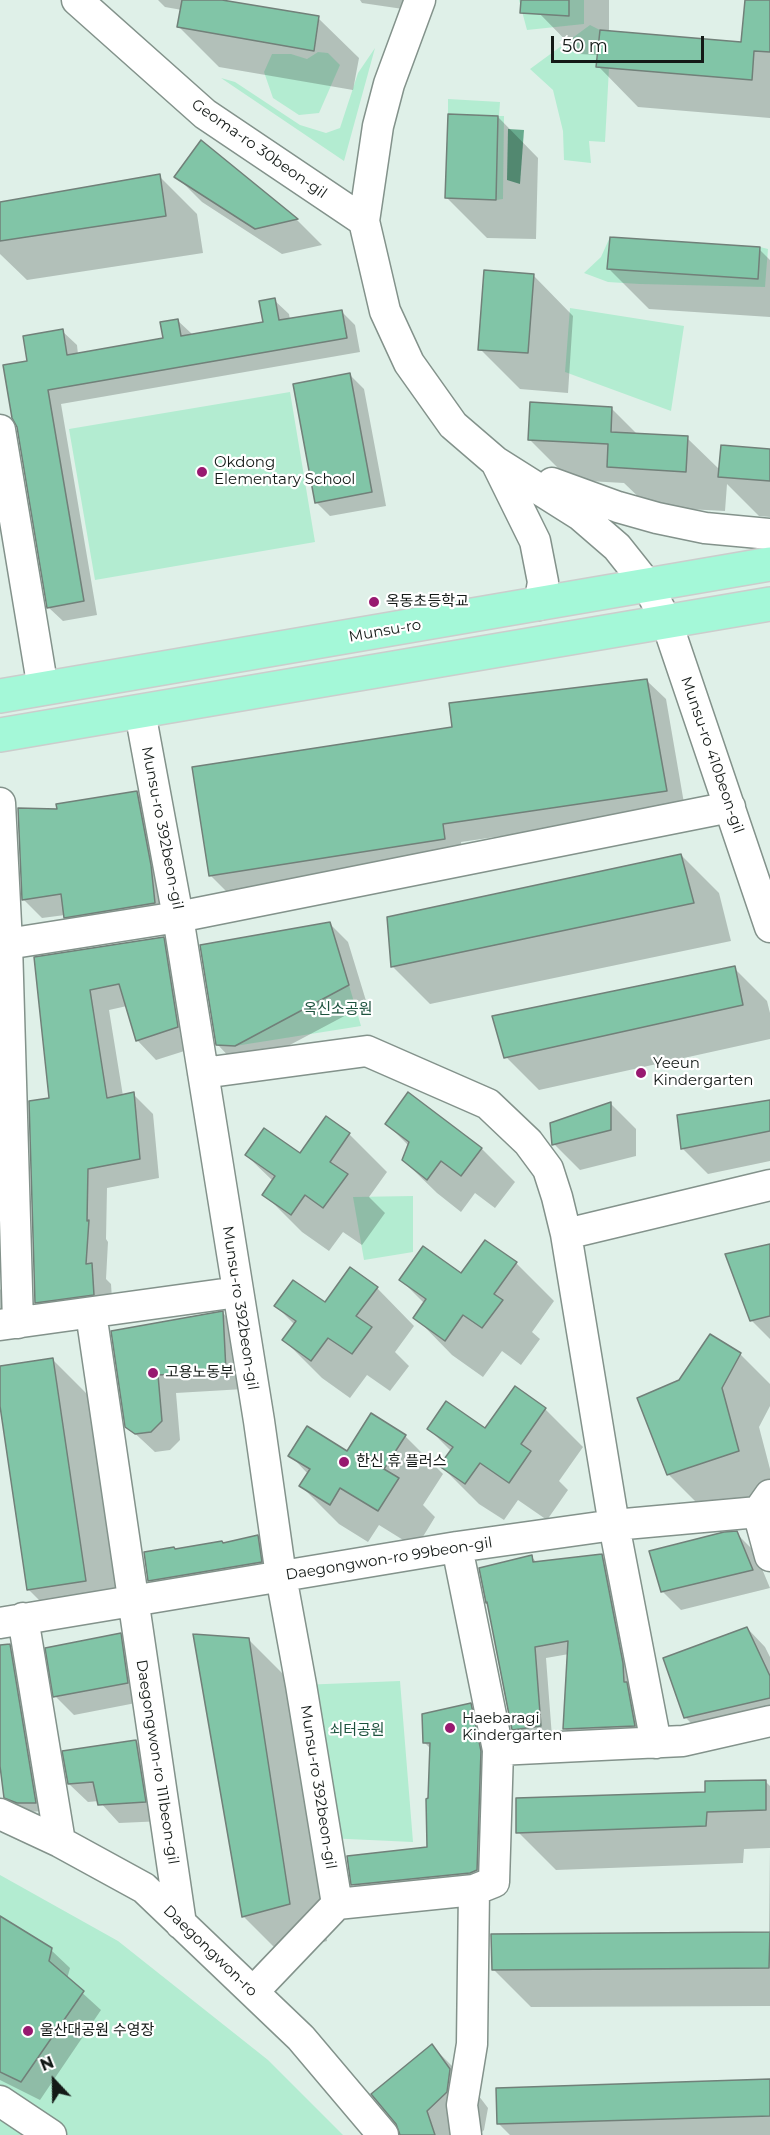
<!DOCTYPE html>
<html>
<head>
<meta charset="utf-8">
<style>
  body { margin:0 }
  #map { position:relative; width:770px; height:2135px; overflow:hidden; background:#dff0e8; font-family:Montserrat,sans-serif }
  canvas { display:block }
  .north { position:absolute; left:24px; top:2051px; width:60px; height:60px; -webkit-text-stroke:4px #fff; paint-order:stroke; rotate:338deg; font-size:16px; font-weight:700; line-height:24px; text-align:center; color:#141a17 }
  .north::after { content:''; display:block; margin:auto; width:21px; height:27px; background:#141a17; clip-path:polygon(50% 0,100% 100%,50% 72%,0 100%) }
  .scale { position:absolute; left:551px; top:36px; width:153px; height:27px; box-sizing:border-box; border:3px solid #141a17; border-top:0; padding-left:8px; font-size:18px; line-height:21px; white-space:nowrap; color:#141a17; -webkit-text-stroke:4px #fff; paint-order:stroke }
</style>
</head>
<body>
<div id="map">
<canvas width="770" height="2135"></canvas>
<div class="north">N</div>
<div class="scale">50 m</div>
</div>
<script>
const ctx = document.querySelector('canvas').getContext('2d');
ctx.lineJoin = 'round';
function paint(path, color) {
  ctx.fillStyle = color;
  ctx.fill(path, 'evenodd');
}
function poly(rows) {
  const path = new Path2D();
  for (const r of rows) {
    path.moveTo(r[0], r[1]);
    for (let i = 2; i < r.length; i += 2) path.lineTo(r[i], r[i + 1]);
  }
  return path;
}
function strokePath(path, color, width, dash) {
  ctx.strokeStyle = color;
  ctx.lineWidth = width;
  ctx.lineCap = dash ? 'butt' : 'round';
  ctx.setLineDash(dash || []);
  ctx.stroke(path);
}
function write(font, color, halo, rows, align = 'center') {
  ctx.font = font + ' Montserrat,"Noto Sans KR",sans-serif';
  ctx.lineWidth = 4.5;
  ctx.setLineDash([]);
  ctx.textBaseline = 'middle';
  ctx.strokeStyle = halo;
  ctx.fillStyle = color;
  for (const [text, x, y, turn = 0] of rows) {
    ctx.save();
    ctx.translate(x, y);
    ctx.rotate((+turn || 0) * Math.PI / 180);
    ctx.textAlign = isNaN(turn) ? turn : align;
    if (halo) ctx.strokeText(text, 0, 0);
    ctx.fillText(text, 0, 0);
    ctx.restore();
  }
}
const green = poly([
  [519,0,537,0,538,14,569,16,569,0,584,0,584,24,527,30],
  [590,25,600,30,596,67,609,68,605,142,589,141,591,163,564,160,563,131,553,90,530,69],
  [375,48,344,161,221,78,235,82,300,125,326,133,340,128,358,73],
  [318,52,328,53,340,65,319,113,299,115,273,98,264,72,272,54,291,54,307,59],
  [448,99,500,102,499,116,504,116,503,199,496,200,498,116,448,114],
  [610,237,608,269,757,279,760,247,768,249,765,287,639,284,608,282,584,273,601,257],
  [570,308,684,326,671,411,565,372],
  [290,392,315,542,95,580,69,429],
  [349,985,361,1026,235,1046],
  [413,1196,413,1252,364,1260,353,1197],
  [400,1681,413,1842,326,1838,301,1685],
  [0,1875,118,1941,268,2060,343,2135,0,2135]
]);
const water = poly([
  [508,129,524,130,520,184,507,180]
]);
const shadow = poly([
  [158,0,213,0,318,18,359,58,353,90,219,67,179,27,182,10,165,7],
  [360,0,404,0,403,9,362,3],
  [539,0,609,0,609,32,743,43,747,0,770,0,770,118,638,107,598,66,599,55,579,54,539,13],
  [498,117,538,158,536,239,487,238,447,198],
  [201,142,297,220,322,245,282,254,202,202,176,176],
  [159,176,197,214,203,253,27,280,0,254,0,203],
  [759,249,770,260,770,317,649,309,609,269],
  [533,275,573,316,568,393,520,389,480,349],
  [274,300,289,314,290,320,341,311,355,325,360,352,61,404,97,615,63,621,48,607,29,363,62,331,77,345,78,355,165,340,177,320,192,334,265,323],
  [350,375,364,389,386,506,330,516,316,502],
  [611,408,638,435,687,438,720,470,770,450,770,517,759,516,727,484,725,511,649,507,624,483,570,480,529,439],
  [647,681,666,699,685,809,461,842,463,857,229,894,210,875,454,728],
  [137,793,155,812,173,922,84,936,65,915,42,918,24,900,59,811],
  [681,855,719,893,731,941,430,1004,392,966],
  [330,924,348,942,367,1004,254,1064,236,1064,218,1045],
  [163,938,183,958,197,1047,156,1060,137,1040,127,1006,109,1010,123,1096,133,1094,153,1114,159,1178,107,1188,106,1239,108,1242,106,1279,111,1284,113,1314,56,1322,36,1302,51,1100,35,958],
  [734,968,767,1001,770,1013,770,1039,539,1090,506,1057],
  [409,1095,482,1149,515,1182,495,1208,475,1193,461,1212,437,1193,403,1160,409,1146,387,1124],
  [770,1101,770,1161,708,1174,682,1148],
  [610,1103,636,1129,636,1156,580,1170,554,1144],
  [349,1134,387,1172,369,1197,385,1213,362,1245,343,1232,329,1251,302,1232,264,1194,273,1181,246,1155,301,1155],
  [486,1242,516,1263,554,1301,532,1332,540,1339,521,1365,502,1351,483,1377,452,1355,415,1317,425,1304,401,1280,461,1275],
  [770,1245,770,1339,751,1320],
  [377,1288,414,1326,395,1352,409,1366,390,1391,367,1375,350,1398,322,1378,284,1340,295,1325,276,1306,325,1304],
  [0,1289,13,1302,0,1337],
  [223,1313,241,1332,244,1389,176,1393,180,1440,170,1450,155,1452,127,1426,113,1332],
  [740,1354,770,1384,770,1406,759,1427,770,1469,770,1491,706,1512,668,1474],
  [53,1360,91,1398,123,1618,66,1627,28,1589,0,1396,0,1368],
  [545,1409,583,1447,559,1481,568,1490,547,1520,518,1500,504,1520,479,1504,441,1466,452,1452,429,1429,486,1430],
  [405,1436,443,1474,423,1505,435,1517,416,1548,379,1525,368,1542,339,1524,301,1486,308,1474,290,1455,347,1453],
  [736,1533,755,1552,770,1588,681,1610,663,1592],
  [257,1537,276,1555,279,1580,168,1599,149,1580,176,1551,224,1544],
  [601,1555,613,1567,646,1737,577,1740,565,1729,569,1654,546,1658,552,1737,525,1741,513,1729,532,1557,537,1563],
  [747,1628,765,1647,770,1657,770,1720,704,1736,685,1717],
  [120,1635,139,1653,146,1701,74,1715,55,1696],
  [248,1639,286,1677,327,1941,281,1954,243,1916],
  [9,1646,19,1655,45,1811,28,1812,15,1807,5,1797,0,1754,0,1647],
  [470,1705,480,1714,490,1762,486,1880,362,1894,353,1884,429,1848,431,1749,425,1743],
  [136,1741,155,1760,164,1821,119,1823,99,1801,88,1802,69,1784],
  [765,1781,770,1786,770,2006,531,2007,493,1969,769,1933,770,1848,744,1849,743,1863,556,1870,518,1832],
  [0,1918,51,1950,70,1968,67,1979,101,2010,40,2100,0,2080],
  [432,2046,469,2083,488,2108,484,2130,479,2135,401,2135],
  [770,2080,770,2135,510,2135,498,2123]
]);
const building = poly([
  [182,0,222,0,319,16,314,51,177,27,182,0],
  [521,0,569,0,569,16,520,13,521,0],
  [745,0,770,0,770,52,754,51,752,80,596,67,600,30,741,42,745,0],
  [448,114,498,116,496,200,445,198,448,114],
  [201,140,298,219,255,229,174,177,201,140],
  [160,174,166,216,0,241,0,202,160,174],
  [610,237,760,247,758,279,607,269,610,237],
  [484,270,534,274,528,353,478,350,484,270],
  [275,298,279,320,342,310,347,338,48,390,84,601,47,608,17,427,12,418,3,365,27,361,23,336,63,329,67,355,163,338,160,322,178,319,181,336,263,322,259,301,275,298],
  [350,373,372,492,315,503,293,384,350,373],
  [530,402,612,407,611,432,688,436,686,472,607,467,608,444,528,440,530,402],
  [721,445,770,449,770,481,718,477,721,445],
  [647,679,667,791,443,824,445,839,209,876,192,767,452,727,449,703,647,679],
  [137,791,151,865,155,903,64,918,61,894,22,900,18,808,57,809,56,804,137,791],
  [681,854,694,903,391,967,387,917,681,854],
  [330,922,349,985,235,1046,216,1045,200,945,330,922],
  [164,937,178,1027,136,1041,119,984,90,990,107,1098,134,1092,140,1159,88,1169,87,1221,89,1220,86,1264,92,1263,94,1295,35,1303,29,1101,49,1098,34,957,164,937],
  [735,966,743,1005,504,1058,492,1016,735,966],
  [408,1092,482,1148,461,1176,441,1161,427,1180,402,1160,409,1142,385,1124,408,1092],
  [770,1100,770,1131,681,1149,677,1115,770,1100],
  [611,1102,611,1130,552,1145,550,1123,611,1102],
  [326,1116,350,1133,330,1162,348,1174,323,1208,305,1195,291,1215,262,1195,275,1176,245,1155,264,1128,300,1153,326,1116],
  [485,1240,517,1262,494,1294,503,1300,482,1328,463,1315,445,1341,413,1318,426,1299,399,1280,423,1246,461,1273,485,1240],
  [770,1244,770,1316,750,1321,725,1254,770,1244],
  [350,1267,378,1287,356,1316,372,1327,352,1354,328,1338,311,1361,282,1340,296,1321,274,1306,293,1280,325,1302,350,1267],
  [223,1311,226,1371,158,1375,162,1421,151,1432,135,1434,125,1427,111,1331,223,1311],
  [710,1334,741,1353,722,1388,739,1451,667,1475,637,1398,679,1380,710,1334],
  [53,1358,86,1581,27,1590,0,1406,0,1366,53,1358],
  [515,1386,546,1408,521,1444,531,1451,509,1483,480,1463,465,1484,439,1466,453,1447,427,1429,446,1401,485,1428,515,1386],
  [371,1413,406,1435,384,1469,399,1478,378,1511,340,1488,330,1505,299,1486,310,1469,288,1456,307,1426,347,1451,371,1413],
  [737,1531,753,1570,661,1592,649,1551,724,1532,737,1531],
  [258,1535,262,1562,148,1581,144,1552,174,1547,175,1549,222,1541,223,1543,258,1535],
  [602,1554,623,1663,624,1682,627,1682,635,1726,563,1729,568,1641,535,1647,541,1726,512,1730,487,1602,486,1603,479,1568,532,1555,533,1562,602,1554],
  [747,1627,770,1676,770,1698,684,1718,663,1658,747,1627],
  [121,1633,128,1683,53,1697,45,1648,121,1633],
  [193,1634,249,1638,290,1904,242,1917,193,1634],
  [10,1644,36,1803,17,1803,4,1798,0,1766,0,1645,10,1644],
  [471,1703,481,1751,477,1870,470,1873,351,1885,347,1856,427,1847,426,1799,428,1798,430,1743,423,1743,422,1714,471,1703],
  [136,1740,146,1802,98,1805,93,1782,68,1784,62,1751,136,1740],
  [766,1780,766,1810,707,1812,706,1826,516,1833,516,1798,705,1792,705,1781,766,1780],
  [0,1916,52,1948,49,1961,84,1991,21,2082,0,2072,0,1916],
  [770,1932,769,1968,492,1970,491,1934,770,1932],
  [432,2044,450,2069,447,2092,427,2111,435,2135,400,2135,396,2124,371,2094,432,2044],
  [770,2079,770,2116,497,2124,496,2088,770,2079]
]);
const minor = poly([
  [77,0,205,114,364,221],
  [420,0,389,84,378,126,364,221,385,311,409,363,453,425,496,462,580,515,617,547,648,586,667,623,770,927],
  [0,430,43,689],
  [496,462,535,541,543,582,539,605],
  [552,483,618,507,657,518,705,528,770,534],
  [140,712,178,917,259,1421,281,1576,301,1685,337,1904],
  [0,803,7,944,18,1323],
  [7,944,178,917,730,807],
  [203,1073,367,1051,488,1104,528,1142,548,1169,557,1197,566,1234,614,1525,656,1743],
  [566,1234,770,1185],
  [91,1313,181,1924],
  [0,1325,238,1292],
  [758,1512,770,1556],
  [23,1618,60,1842],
  [0,1623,457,1547,614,1525,758,1512,770,1495],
  [498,1750,683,1741,770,1721],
  [0,1814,60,1842,144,1888,301,2038,383,2135],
  [253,1992,337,1904,474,1890,494,1882,498,1750,457,1547],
  [0,2101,51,2135],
  [466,2135,462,2105,472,2044,474,1890]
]);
const major = poly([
  [0,696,770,564],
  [0,735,770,604]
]);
const markers = [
  [202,472,6,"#981970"],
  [374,602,6,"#981970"],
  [641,1073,6,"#981970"],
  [153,1373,6,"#981970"],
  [344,1462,6,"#981970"],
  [450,1728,6,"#981970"],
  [28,2031,6,"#981970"]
];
const streetNames = [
  ["Geoma-ro 30beon-gil",259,149,35],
  ["Munsu-ro",385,631,-10],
  ["Munsu-ro 410beon-gil",712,755,71],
  ["Munsu-ro 392beon-gil",162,828,79],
  ["Munsu-ro 392beon-gil",240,1308,81],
  ["Daegongwon-ro 99beon-gil",389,1559,-9],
  ["Daegongwon-ro 111beon-gil",157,1762,81],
  ["Munsu-ro 392beon-gil",318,1787,81],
  ["Daegongwon-ro",210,1951,44]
];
const poiNames = [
  ["Okdong",214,463],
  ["Elementary School",214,480],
  ["옥동초등학교",386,602],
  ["Yeeun",653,1064],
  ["Kindergarten",653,1081],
  ["고용노동부",165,1373],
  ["한신 휴 플러스",356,1462],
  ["Haebaragi",462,1719],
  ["Kindergarten",462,1736],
  ["울산대공원 수영장",40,2031]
];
const parkNames = [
  ["옥신소공원",338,1010],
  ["쇠터공원",357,1731]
];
paint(green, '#b3ecd1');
paint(water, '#67aa8d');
paint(shadow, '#0003');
paint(building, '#81c5a7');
strokePath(building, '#718079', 1.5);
strokePath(minor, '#83928b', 33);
strokePath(major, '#cbcdcc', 36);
strokePath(minor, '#fff', 30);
strokePath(major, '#a4f8d8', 33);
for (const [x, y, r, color] of markers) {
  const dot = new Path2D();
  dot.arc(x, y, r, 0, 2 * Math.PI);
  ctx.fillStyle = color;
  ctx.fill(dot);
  strokePath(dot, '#fff', 2);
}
write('15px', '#141a17', '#fff', streetNames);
write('15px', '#141a17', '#fff', poiNames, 'left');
write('15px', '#1d533e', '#fff', parkNames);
</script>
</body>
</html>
